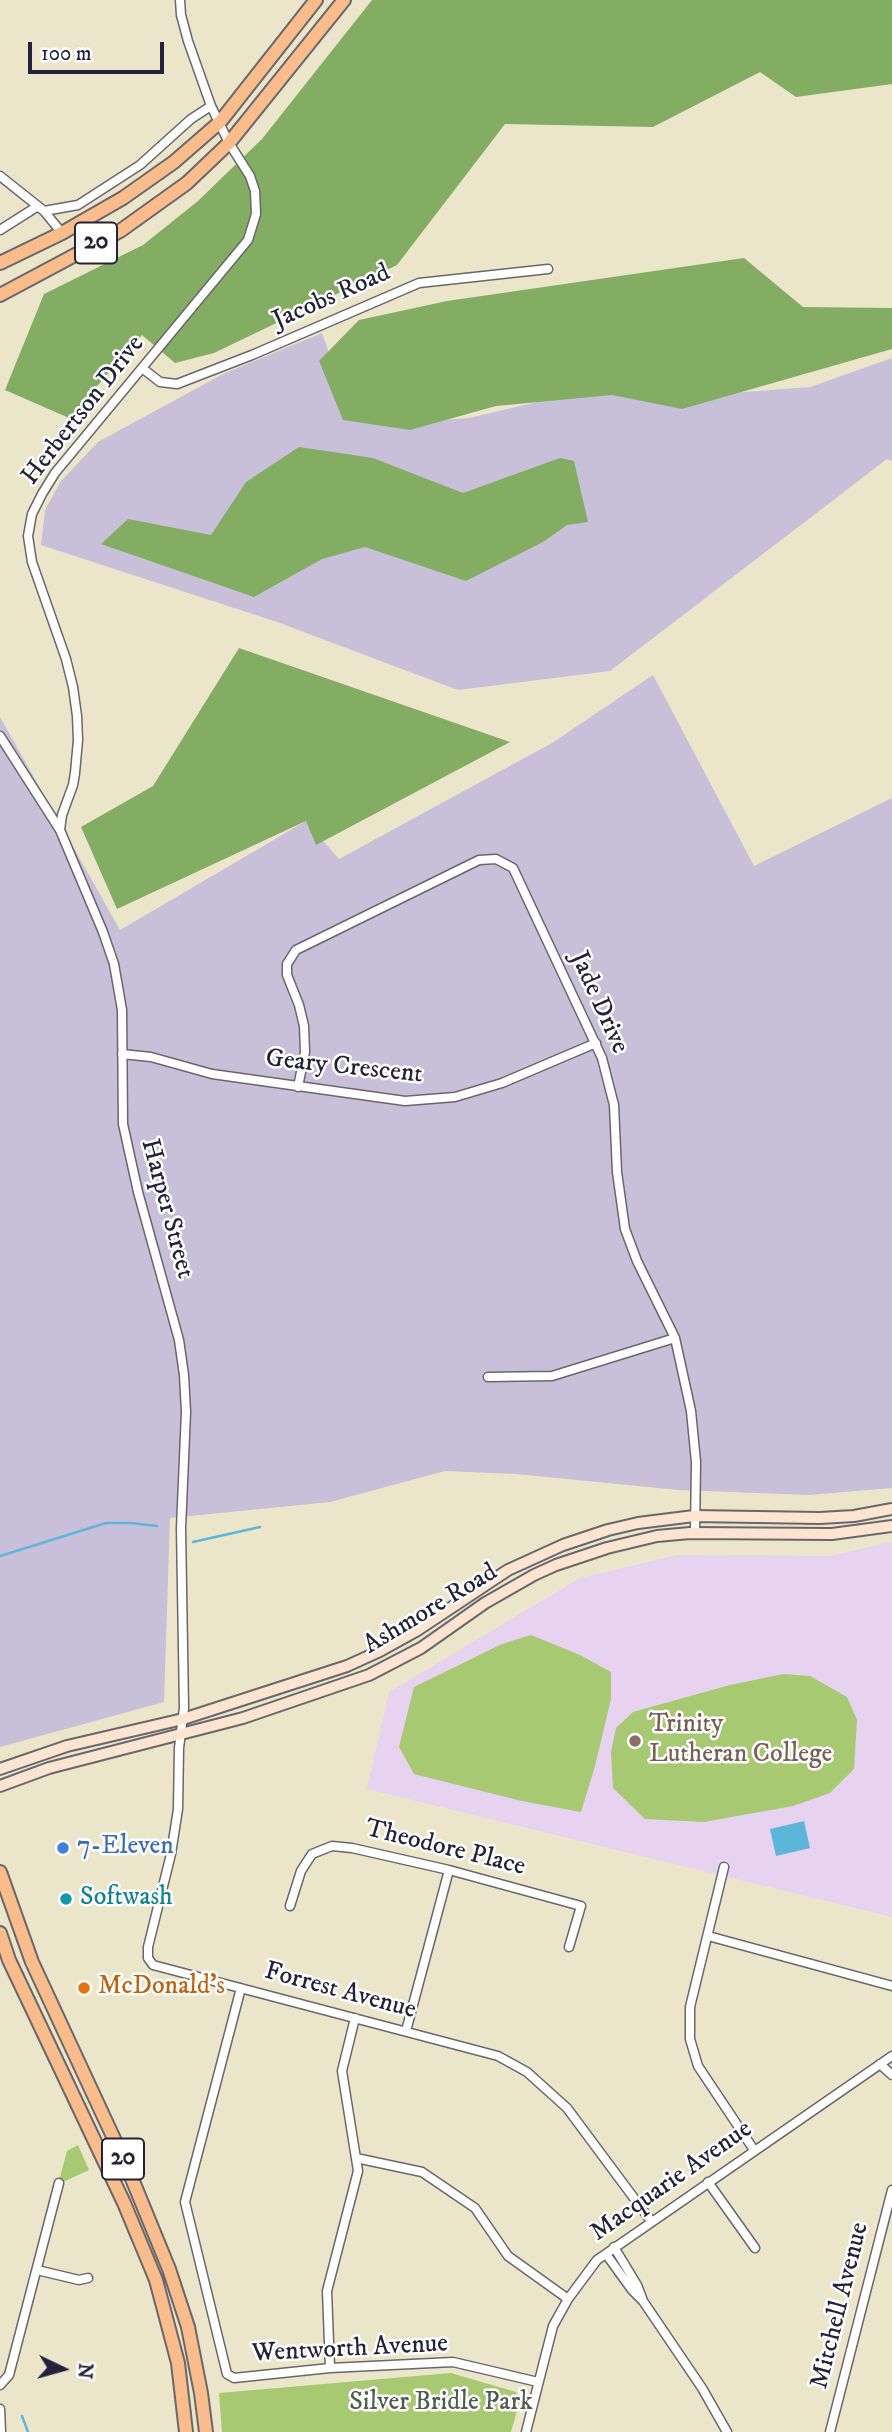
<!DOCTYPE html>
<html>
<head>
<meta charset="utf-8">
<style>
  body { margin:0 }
  #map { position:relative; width:892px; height:2432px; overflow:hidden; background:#ebe6ca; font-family:"IM FELL DW Pica",serif }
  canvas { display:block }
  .north { position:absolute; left:28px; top:2334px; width:70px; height:70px; -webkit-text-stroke:5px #fff; paint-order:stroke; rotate:95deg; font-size:19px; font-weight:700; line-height:28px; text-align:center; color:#22223b }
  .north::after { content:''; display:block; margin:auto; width:24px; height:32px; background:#22223b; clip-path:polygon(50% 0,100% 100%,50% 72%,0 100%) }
  .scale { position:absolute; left:28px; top:42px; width:136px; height:32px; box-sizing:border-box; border:4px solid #22223b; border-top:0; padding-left:9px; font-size:21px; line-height:24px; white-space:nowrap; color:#22223b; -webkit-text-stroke:5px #fff; paint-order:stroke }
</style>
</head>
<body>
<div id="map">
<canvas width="892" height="2432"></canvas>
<div class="north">N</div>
<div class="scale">100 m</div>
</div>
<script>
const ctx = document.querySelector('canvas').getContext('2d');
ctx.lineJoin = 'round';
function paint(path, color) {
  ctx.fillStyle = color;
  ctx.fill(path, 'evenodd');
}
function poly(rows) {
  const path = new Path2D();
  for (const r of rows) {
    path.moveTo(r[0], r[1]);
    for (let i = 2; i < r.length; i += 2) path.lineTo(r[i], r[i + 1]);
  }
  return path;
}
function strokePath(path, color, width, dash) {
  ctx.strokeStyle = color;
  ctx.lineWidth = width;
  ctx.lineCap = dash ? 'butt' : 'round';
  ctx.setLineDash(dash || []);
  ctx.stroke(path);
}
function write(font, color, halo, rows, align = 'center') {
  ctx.font = font + ' "IM FELL DW Pica",serif';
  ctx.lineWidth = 5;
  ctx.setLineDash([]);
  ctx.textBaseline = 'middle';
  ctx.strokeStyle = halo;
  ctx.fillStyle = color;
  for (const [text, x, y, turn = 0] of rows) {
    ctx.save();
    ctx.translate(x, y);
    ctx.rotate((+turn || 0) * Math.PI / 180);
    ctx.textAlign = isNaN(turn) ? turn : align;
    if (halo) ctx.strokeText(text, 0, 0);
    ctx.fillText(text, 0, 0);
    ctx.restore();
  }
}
const built = poly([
  [892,1542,892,1917,367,1789,389,1692,580,1578,678,1555,829,1556]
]);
const industrial = poly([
  [322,333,351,415,403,423,469,418,601,387,678,397,810,387,892,358,892,461,887,459,610,671,458,690,277,622,41,545,45,510,61,481,98,442,223,374],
  [653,675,754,866,892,798,892,1488,809,1495,679,1490,516,1474,445,1471,330,1502,170,1518,164,1702,0,1747,0,717,120,930,306,821,339,859,552,743]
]);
const green = poly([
  [531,1635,580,1655,611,1672,611,1699,595,1766,581,1812,522,1801,414,1774,399,1747,414,1687,502,1644],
  [783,1674,810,1676,847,1697,857,1720,854,1769,830,1793,793,1806,704,1822,645,1819,613,1788,611,1752,616,1728,633,1712,730,1685],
  [78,2145,89,2170,63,2182,59,2181,67,2151],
  [451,2373,516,2392,520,2400,511,2432,222,2432,219,2393]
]);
const forest = poly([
  [372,0,892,0,892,84,796,97,760,72,653,127,505,124,397,265,214,353,175,363,142,335,69,418,5,390,44,294,143,245,198,201,262,139],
  [744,258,803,307,892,308,892,349,682,409,612,395,496,406,410,430,343,420,319,361,359,320,447,301],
  [299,447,373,458,463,493,560,458,574,461,588,522,567,525,543,542,466,581,365,547,322,559,254,597,101,544,128,519,211,535,246,482],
  [239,648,510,742,316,845,306,821,117,909,81,827,153,786]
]);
const water = poly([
  [804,1821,810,1848,776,1856,770,1829]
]);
const stream = poly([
  [193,1542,260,1527],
  [0,1556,106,1523,131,1523,157,1526],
  [22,2416,28,2432]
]);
const minor = poly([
  [0,176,44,211,62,233],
  [44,211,78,205,140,165,191,119,211,106],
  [0,230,38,206],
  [142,368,160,382,177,384,252,355,419,283,548,269],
  [0,736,60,830,103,932,114,964,122,1010,123,1124,138,1192,179,1340,184,1375,186,1412,181,1528,184,1708,179,1748,178,1809,171,1854,148,1947,148,1958,153,1965,498,2056,527,2072,567,2108,651,2221],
  [60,830,62,815,73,785,75,773,78,740,77,716,73,687,66,659,32,562,28,536,32,514,42,494,55,473,248,240,256,214,255,191,250,176,229,143,211,106,188,41,181,15,180,0],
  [122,1054,151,1057,212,1074,405,1101,455,1097,502,1083,596,1043],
  [298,1087,305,1052,304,1026,299,1005,287,975,287,964,296,950,479,860,496,859,513,868,602,1058,614,1105,617,1172,625,1229,637,1261,675,1338,691,1411,696,1462,695,1532],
  [488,1377,552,1376,675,1338],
  [724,1867,690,2007,690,2039,698,2066,754,2150],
  [290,1906,301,1871,312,1854,332,1846,352,1848,449,1870,581,1906,569,1947],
  [708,1936,892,1986],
  [241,1988,185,2202,227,2374,234,2378,330,2368,453,2362,538,2382],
  [406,2031,449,1870],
  [880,2064,892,2075],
  [356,2158,422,2172,475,2208,508,2256,568,2299],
  [708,2182,755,2248],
  [614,2247,637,2285,642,2298],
  [606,2254,632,2290,643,2301,702,2388,727,2432],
  [37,2270,79,2280,88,2278],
  [330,2368,327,2291,358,2171,342,2071,355,2018],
  [0,2385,9,2375,59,2183],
  [0,2409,1,2432],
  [526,2432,553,2326,568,2299,597,2260,892,2056],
  [830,2432,892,2190]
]);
const secondary = poly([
  [0,1769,67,1746,183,1719,347,1666,380,1651,416,1631,508,1570,563,1545,608,1530,638,1523,694,1516,820,1518,854,1516,892,1509],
  [0,1786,49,1768,243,1718,369,1675,421,1648,485,1603,534,1575,556,1565,607,1548,657,1536,690,1533,832,1534,892,1526]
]);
const primary = poly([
  [0,263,62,233,123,198,174,162,220,122,316,0],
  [0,295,120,231,187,183,229,143,344,0],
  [0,1872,32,1962,128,2169,169,2269,188,2327,201,2393,206,2432],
  [0,1933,9,1960,124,2203,156,2280,178,2363,186,2432]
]);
const markers = [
  [635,1741,7,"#8d6e63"],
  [63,1848,7,"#3f7fe0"],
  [66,1899,7,"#0f9aa8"],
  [84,1988,7,"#e8710a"]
];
const shields = [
  [96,243,42],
  [123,2159,42]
];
const shieldNames = [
  ["20",96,243],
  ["20",123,2159]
];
const streetNames = [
  ["Jacobs Road",332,298,-24],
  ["Herbertson Drive",84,411,-52],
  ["Jade Drive",598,1003,66],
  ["Geary Crescent",344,1068,6],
  ["Harper Street",166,1209,75],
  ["Ashmore Road",431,1610,-31],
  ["Theodore Place",445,1849,14],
  ["Forrest Avenue",340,1992,15],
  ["Macquarie Avenue",672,2182,-35],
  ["Mitchell Avenue",841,2306,-76],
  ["Wentworth Avenue",350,2350,-3]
];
const educationNames = [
  ["Trinity",649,1726],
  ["Lutheran College",649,1756]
];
const shopNames = [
  ["7-Eleven",77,1848]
];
const cultureNames = [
  ["Softwash",80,1899]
];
const foodNames = [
  ["McDonald's",98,1988]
];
const parkNames = [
  ["Silver Bridle Park",441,2404]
];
paint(built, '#e7d2ef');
paint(industrial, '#c8bfd8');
paint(green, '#a6c972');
paint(forest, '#84ad64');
paint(water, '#5cb6da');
strokePath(stream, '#5cb6da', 2.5);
strokePath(minor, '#68676d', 11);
strokePath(secondary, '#68676d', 14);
strokePath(primary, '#68676d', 16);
strokePath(minor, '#fff', 8);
strokePath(secondary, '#fde4d0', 10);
strokePath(primary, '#f9bc8a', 12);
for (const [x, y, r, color] of markers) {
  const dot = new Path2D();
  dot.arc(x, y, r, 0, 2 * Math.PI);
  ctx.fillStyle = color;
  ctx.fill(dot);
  strokePath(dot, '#fff', 2.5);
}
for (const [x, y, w] of shields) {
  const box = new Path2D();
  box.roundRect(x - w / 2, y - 20.5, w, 41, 5);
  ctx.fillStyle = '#fff';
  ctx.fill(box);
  strokePath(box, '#22223b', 2);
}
write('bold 24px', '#22223b', null, shieldNames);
write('26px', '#22223b', '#fff', streetNames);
write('26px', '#785e54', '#fff', educationNames, 'left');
write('26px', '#366cbe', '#fff', shopNames, 'left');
write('26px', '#0d838f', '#fff', cultureNames, 'left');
write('26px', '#c56008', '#fff', foodNames, 'left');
write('26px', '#505c4e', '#fff', parkNames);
</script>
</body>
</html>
